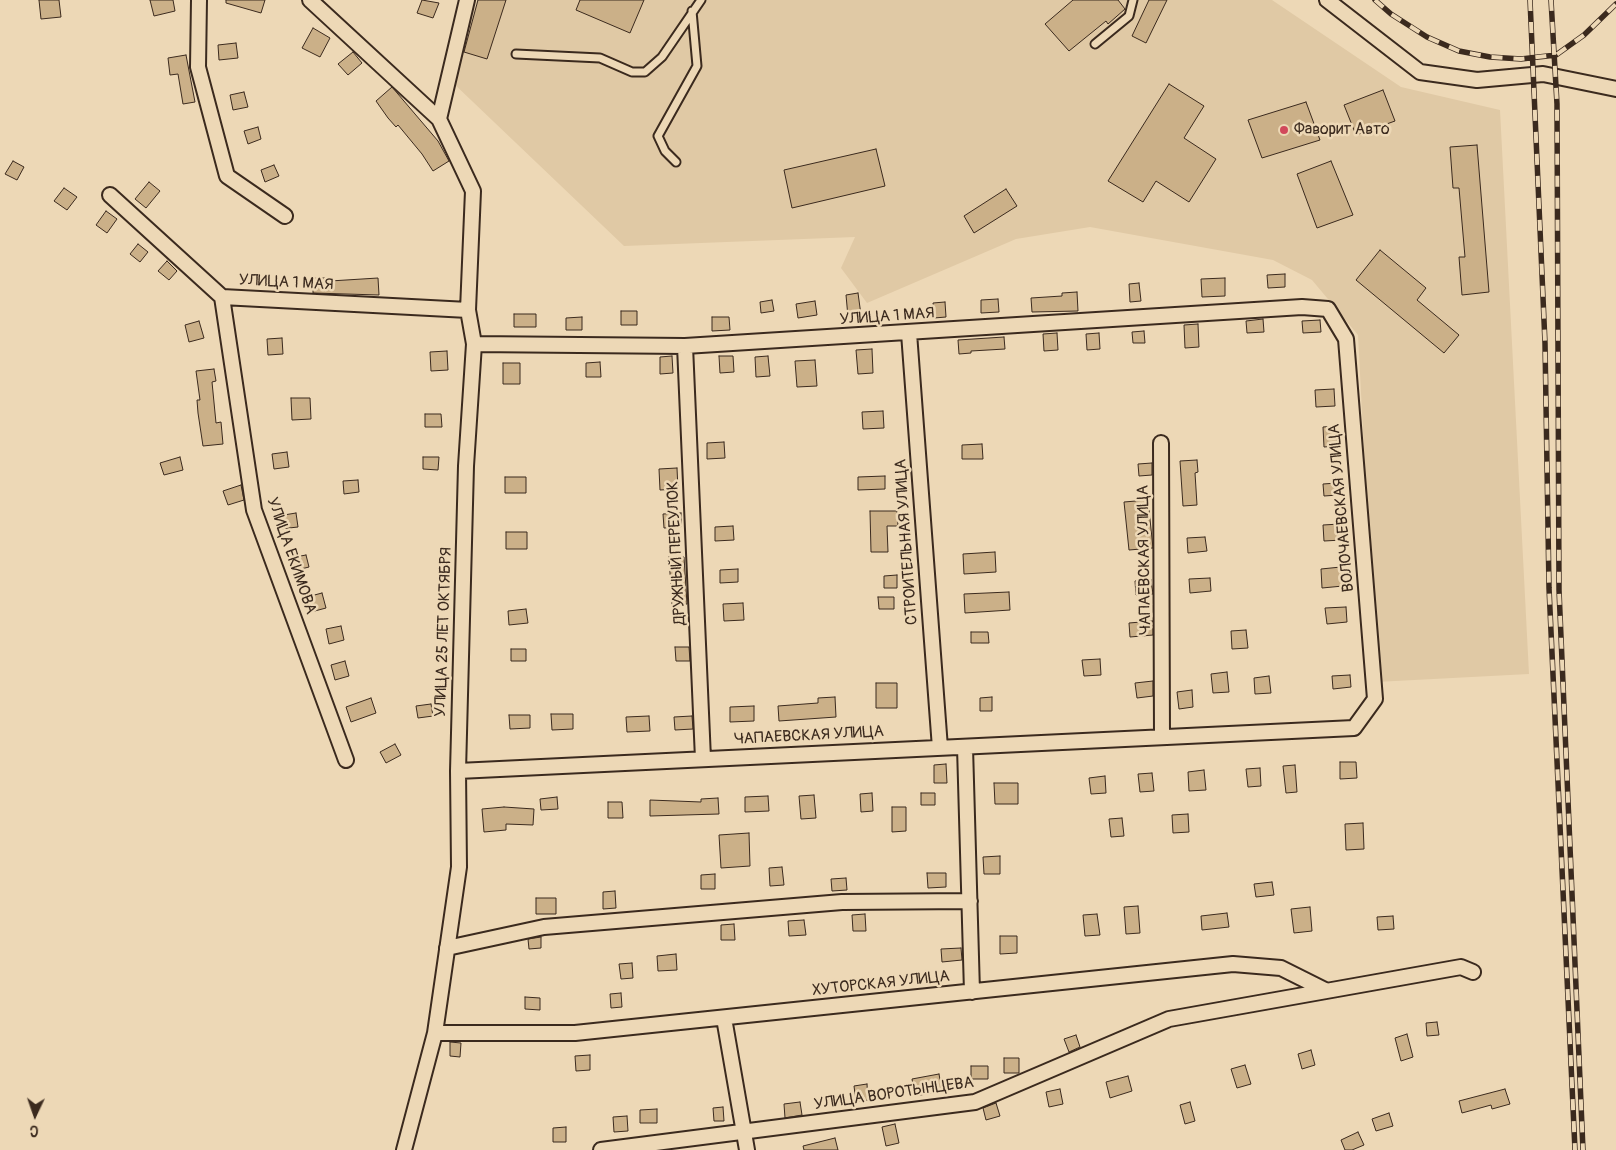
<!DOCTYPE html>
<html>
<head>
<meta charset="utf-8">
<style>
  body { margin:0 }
  #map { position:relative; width:1616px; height:1150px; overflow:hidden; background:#edd8b6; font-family:Pangolin,sans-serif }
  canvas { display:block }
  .north { position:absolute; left:10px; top:1090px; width:50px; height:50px; -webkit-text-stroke:4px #edd8b6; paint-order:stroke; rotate:183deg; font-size:14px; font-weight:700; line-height:20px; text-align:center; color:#3b2a1e }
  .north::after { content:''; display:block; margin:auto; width:18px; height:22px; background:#3b2a1e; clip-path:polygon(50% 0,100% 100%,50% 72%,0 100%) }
</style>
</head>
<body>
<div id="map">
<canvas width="1616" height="1150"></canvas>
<div class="north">С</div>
</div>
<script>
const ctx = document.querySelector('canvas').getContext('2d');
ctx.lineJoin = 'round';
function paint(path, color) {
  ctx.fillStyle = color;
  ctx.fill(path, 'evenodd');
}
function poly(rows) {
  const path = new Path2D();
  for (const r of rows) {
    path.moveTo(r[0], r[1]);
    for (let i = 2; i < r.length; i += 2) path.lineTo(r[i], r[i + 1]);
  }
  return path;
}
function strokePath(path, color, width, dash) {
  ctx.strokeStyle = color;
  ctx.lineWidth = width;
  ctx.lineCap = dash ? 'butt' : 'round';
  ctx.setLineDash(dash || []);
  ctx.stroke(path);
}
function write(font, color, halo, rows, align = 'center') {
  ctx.font = font + ' Pangolin,sans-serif';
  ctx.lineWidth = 5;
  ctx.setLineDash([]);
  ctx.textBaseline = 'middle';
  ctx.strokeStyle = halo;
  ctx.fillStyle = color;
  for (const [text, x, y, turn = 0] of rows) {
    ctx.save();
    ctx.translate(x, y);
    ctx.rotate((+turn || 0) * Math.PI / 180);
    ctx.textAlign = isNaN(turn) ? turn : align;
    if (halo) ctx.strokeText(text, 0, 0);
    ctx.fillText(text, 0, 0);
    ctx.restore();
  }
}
const built = poly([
  [477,0,1272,0,1401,87,1500,110,1529,674,1376,682,1358,335,1312,280,1273,260,1090,227,1016,239,867,303,841,268,855,237,624,246,451,81]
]);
const building = poly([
  [39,0,59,0,61,17,41,19,39,0],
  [150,0,173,0,175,11,154,16,150,0],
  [226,0,265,0,261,13,226,3,226,0],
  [422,0,439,3,433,18,417,13,422,0],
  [478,0,506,0,487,59,464,52,478,0],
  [580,0,644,0,630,33,576,10,580,0],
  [1073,0,1118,0,1125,9,1108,24,1106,21,1069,51,1045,24,1073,0],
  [1149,0,1167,0,1146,43,1132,36,1149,0],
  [313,28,330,38,320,57,302,48,313,28],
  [236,43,238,58,219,60,218,45,236,43],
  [353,52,362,63,348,75,338,64,353,52],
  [186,55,195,102,183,104,178,74,170,75,168,58,186,55],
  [1169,84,1204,106,1184,138,1216,159,1189,202,1156,181,1143,202,1108,181,1169,84],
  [392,87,438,141,449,161,433,171,422,154,398,125,396,127,388,118,376,101,392,87],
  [1383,90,1395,121,1356,135,1344,105,1383,90],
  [244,92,248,107,233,110,230,95,244,92],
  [1306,102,1320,140,1262,158,1248,120,1306,102],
  [258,127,261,139,248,144,244,131,258,127],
  [1477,145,1489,292,1462,295,1459,257,1465,257,1459,188,1453,188,1450,147,1477,145],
  [876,149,885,186,792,208,784,170,876,149],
  [13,161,24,167,17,180,5,174,13,161],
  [1331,161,1353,215,1317,228,1297,174,1331,161],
  [274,165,279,176,265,182,261,170,274,165],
  [149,182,160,191,146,208,135,199,149,182],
  [64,188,77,197,67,210,54,201,64,188],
  [1006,189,1017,206,974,233,964,216,1006,189],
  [106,211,117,219,107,233,96,225,106,211],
  [138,244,148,252,140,262,130,254,138,244],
  [1380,250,1426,288,1417,300,1459,335,1444,353,1356,280,1380,250],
  [167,261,177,271,169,280,158,271,167,261],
  [1285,274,1285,287,1268,288,1267,275,1285,274],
  [313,278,330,278,330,281,378,278,379,295,313,293,313,278],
  [1225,278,1225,296,1202,297,1201,279,1225,278],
  [1139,283,1141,301,1130,302,1129,284,1139,283],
  [1077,292,1078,311,1032,312,1031,298,1062,296,1062,293,1077,292],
  [858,293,861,315,848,317,846,295,858,293],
  [998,299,999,312,981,313,981,300,998,299],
  [772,300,774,311,761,313,760,302,772,300],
  [815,301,817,315,798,318,796,304,815,301],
  [945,302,946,317,934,318,933,303,945,302],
  [621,311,637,311,637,325,621,325,621,311],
  [514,314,536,314,536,327,514,327,514,314],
  [582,317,582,330,566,330,566,318,582,317],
  [712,317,729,317,730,330,712,331,712,317],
  [1263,319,1264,332,1247,333,1246,321,1263,319],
  [1320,320,1321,332,1303,333,1302,321,1320,320],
  [199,321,204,338,189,342,185,325,199,321],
  [1198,324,1199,347,1185,348,1184,325,1198,324],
  [1144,331,1145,343,1133,343,1132,332,1144,331],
  [1057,333,1058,350,1044,351,1043,334,1057,333],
  [1099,333,1100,349,1087,350,1086,334,1099,333],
  [1004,337,1005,349,971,351,971,353,959,354,958,340,1004,337],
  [282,338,283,354,268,355,267,339,282,338],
  [872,349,873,373,858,374,856,350,872,349],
  [447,351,448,370,431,371,430,352,447,351],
  [672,356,673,373,660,374,660,357,672,356],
  [719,356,733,356,734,372,720,373,719,356],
  [768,356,770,376,756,377,755,357,768,356],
  [815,360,817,386,797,387,795,361,815,360],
  [600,362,601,377,586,377,586,363,600,362],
  [503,363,520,363,520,384,503,384,503,363],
  [214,369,216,381,212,382,216,423,221,422,223,444,203,446,198,413,197,400,200,400,196,371,214,369],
  [1334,389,1335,406,1316,407,1315,390,1334,389],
  [291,398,310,398,311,419,292,420,291,398],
  [883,411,884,428,863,429,862,412,883,411],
  [425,414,441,414,442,427,425,427,425,414],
  [1336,426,1337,446,1324,447,1323,427,1336,426],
  [724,442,725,458,707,459,707,443,724,442],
  [982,444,983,459,962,459,962,445,982,444],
  [287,452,289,467,274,469,272,454,287,452],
  [180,457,183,470,164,475,160,463,180,457],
  [423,457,439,457,438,470,423,469,423,457],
  [1197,460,1198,472,1195,473,1197,505,1183,506,1180,461,1197,460],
  [1152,463,1152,475,1139,476,1138,464,1152,463],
  [677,468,678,489,660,490,659,469,677,468],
  [885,476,885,489,858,490,858,477,885,476],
  [505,477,526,477,526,493,505,493,505,477],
  [358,480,359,492,344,494,343,481,358,480],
  [1337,483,1338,495,1324,496,1323,484,1337,483],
  [241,485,244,500,228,505,223,491,241,485],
  [1148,500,1153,548,1129,550,1124,502,1148,500],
  [870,511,897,511,898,526,887,526,888,552,871,552,870,511],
  [296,513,298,527,280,529,278,516,296,513],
  [681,513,681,527,664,528,663,514,681,513],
  [1340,524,1342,540,1324,541,1323,525,1340,524],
  [733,526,734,540,715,541,715,527,733,526],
  [506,532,527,532,527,549,506,549,506,532],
  [1205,537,1207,551,1188,553,1187,538,1205,537],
  [995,552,996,572,964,574,963,554,995,552],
  [306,555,309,567,293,571,290,558,306,555],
  [669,557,684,557,687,604,672,605,669,557],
  [1341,567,1343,586,1322,588,1321,569,1341,567],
  [738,569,738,582,720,583,720,570,738,569],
  [897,575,897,588,884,588,884,576,897,575],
  [1210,578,1211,591,1190,593,1189,579,1210,578],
  [1151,580,1153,594,1136,595,1135,581,1151,580],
  [1009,592,1010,610,965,613,964,594,1009,592],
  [322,593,326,608,311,612,307,597,322,593],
  [878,597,894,597,894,609,879,609,878,597],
  [743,603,744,620,724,621,723,604,743,603],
  [1346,607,1347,622,1327,624,1325,608,1346,607],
  [526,609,528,623,509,625,508,611,526,609],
  [1153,621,1153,635,1130,637,1129,623,1153,621],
  [341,626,344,640,329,644,326,629,341,626],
  [1246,630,1248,648,1232,649,1231,631,1246,630],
  [971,632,988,632,989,643,971,643,971,632],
  [675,647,689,647,690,661,676,661,675,647],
  [511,649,526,649,526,661,511,661,511,649],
  [1100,659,1101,675,1084,676,1082,660,1100,659],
  [345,661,349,676,335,680,331,665,345,661],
  [1227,672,1229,692,1213,693,1211,674,1227,672],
  [1350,675,1351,687,1333,689,1332,676,1350,675],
  [1269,676,1271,693,1255,694,1254,678,1269,676],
  [1153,681,1153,696,1137,698,1135,683,1153,681],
  [876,683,897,683,897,708,876,708,876,683],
  [1192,690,1193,707,1179,709,1177,692,1192,690],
  [835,697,836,717,779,721,778,706,818,703,818,698,835,697],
  [992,697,992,711,980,711,980,698,992,697],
  [371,698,376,713,351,722,346,707,371,698],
  [431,704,433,716,418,718,416,706,431,704],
  [754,706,754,721,730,722,730,707,754,706],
  [551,714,573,714,573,729,552,730,551,714],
  [509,715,530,715,530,728,510,729,509,715],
  [649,716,650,731,627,732,626,717,649,716],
  [692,716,693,729,675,730,674,717,692,716],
  [395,744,401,755,386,763,380,752,395,744],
  [1340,762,1356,762,1357,778,1340,779,1340,762],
  [946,764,947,783,934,783,934,765,946,764],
  [1295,765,1297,792,1286,793,1283,766,1295,765],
  [1260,768,1261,786,1248,787,1246,769,1260,768],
  [1204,770,1206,790,1189,791,1188,772,1204,770],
  [1152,773,1154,791,1140,792,1138,774,1152,773],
  [1105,776,1106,793,1091,794,1089,778,1105,776],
  [994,783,1018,783,1018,804,995,804,994,783],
  [872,793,873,811,861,812,860,794,872,793],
  [921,793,935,793,935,805,921,805,921,793],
  [814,795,816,818,801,819,799,796,814,795],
  [768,796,769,811,745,812,745,797,768,796],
  [557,797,558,809,541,810,540,799,557,797],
  [718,798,719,814,650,816,650,800,701,802,701,799,718,798],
  [608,802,622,802,623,818,608,818,608,802],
  [504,807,534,809,533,825,506,824,506,830,484,832,482,809,504,807],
  [892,807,906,807,906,831,892,832,892,807],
  [1188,814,1189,832,1173,833,1172,815,1188,814],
  [1122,818,1124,836,1111,837,1109,819,1122,818],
  [1363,823,1364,849,1346,850,1345,824,1363,823],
  [749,833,750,866,721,868,719,835,749,833],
  [1000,856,1000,874,984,874,983,857,1000,856],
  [782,867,784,885,770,886,769,868,782,867],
  [927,873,946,873,946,887,928,888,927,873],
  [715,874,715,889,701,889,701,875,715,874],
  [846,878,847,890,832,891,831,879,846,878],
  [1272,882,1274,895,1256,897,1254,884,1272,882],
  [615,891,616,908,603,909,603,892,615,891],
  [536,898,556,898,556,914,536,914,536,898],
  [1138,906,1140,933,1126,934,1124,907,1138,906],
  [1310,907,1312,931,1294,933,1291,909,1310,907],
  [1227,913,1229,927,1202,930,1201,916,1227,913],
  [865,914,866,931,853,931,852,915,865,914],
  [1097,914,1100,935,1085,936,1083,915,1097,914],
  [1393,916,1394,929,1378,930,1377,917,1393,916],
  [804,920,806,935,789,936,788,921,804,920],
  [734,924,735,940,721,940,721,925,734,924],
  [1000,936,1017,936,1017,953,1000,954,1000,936],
  [541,937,541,948,529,949,528,939,541,937],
  [961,948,962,960,942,962,941,949,961,948],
  [676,954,677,970,658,971,657,956,676,954],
  [632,963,633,978,621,979,619,964,632,963],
  [621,993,622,1007,611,1008,610,994,621,993],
  [525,997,540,998,540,1010,525,1009,525,997],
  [1437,1022,1439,1035,1427,1036,1426,1023,1437,1022],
  [1407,1034,1413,1057,1401,1061,1395,1038,1407,1034],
  [1076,1035,1080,1047,1069,1052,1064,1039,1076,1035],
  [450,1042,461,1043,460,1057,450,1056,450,1042],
  [1311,1050,1315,1065,1302,1069,1298,1054,1311,1050],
  [590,1055,590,1070,576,1071,575,1056,590,1055],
  [1004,1058,1019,1058,1019,1073,1004,1073,1004,1058],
  [1245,1065,1251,1084,1237,1088,1231,1069,1245,1065],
  [971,1066,988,1066,988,1079,971,1079,971,1066],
  [939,1074,942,1091,915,1096,912,1079,939,1074],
  [1128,1076,1132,1091,1110,1098,1106,1082,1128,1076],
  [867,1084,868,1100,856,1102,854,1086,867,1084],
  [1060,1089,1063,1104,1049,1107,1046,1092,1060,1089],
  [1505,1089,1510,1104,1492,1109,1491,1105,1462,1113,1459,1101,1505,1089],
  [800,1102,802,1115,785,1118,784,1104,800,1102],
  [1190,1102,1195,1121,1185,1124,1180,1105,1190,1102],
  [996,1103,1000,1116,986,1120,983,1108,996,1103],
  [723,1107,724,1121,714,1121,713,1108,723,1107],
  [657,1109,657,1123,640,1123,640,1110,657,1109],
  [1389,1113,1393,1126,1376,1131,1372,1119,1389,1113],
  [627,1116,628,1131,614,1132,613,1117,627,1116],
  [895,1124,899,1143,886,1146,882,1127,895,1124],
  [566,1127,566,1142,553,1142,553,1128,566,1127],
  [1358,1132,1364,1145,1352,1150,1345,1150,1341,1140,1358,1132],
  [835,1138,838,1150,804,1150,803,1146,835,1138]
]);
const service = poly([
  [1095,44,1129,16,1133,0],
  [516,54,600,58,632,72,645,72,662,57,701,0],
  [676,162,665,151,658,136,697,66,692,11]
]);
const minor = poly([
  [199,0,198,67,227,176,285,216],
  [310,0,439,119,473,191,468,310,474,344,466,466,458,771,459,867,435,1033,404,1150],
  [1327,0,1420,72,1477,80,1543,74,1616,89],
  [439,119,467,0],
  [110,195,222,297,468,310],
  [222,297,254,510,346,760],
  [909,333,940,748],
  [685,346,703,759],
  [1161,443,1162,737],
  [965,747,972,992],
  [458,771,1354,728,1375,699,1346,339,1328,309,1302,307,685,346,474,344],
  [447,948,544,927,842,902,970,901],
  [724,1018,747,1150],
  [435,1033,575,1033,1233,964,1281,968,1325,990],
  [601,1150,975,1102,1169,1019,1461,967,1473,972]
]);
const rail = poly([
  [1375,0,1391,14,1427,37,1459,51,1490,57,1521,59,1556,55,1584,35,1616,4],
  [1530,0,1545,343,1549,588,1575,1150],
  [1551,0,1557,104,1559,590,1583,1150]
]);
const markers = [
  [1284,130,5,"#d1495b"]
];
const poiNames = [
  ["Фаворит Авто",1294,130]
];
const streetNames = [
  ["УЛИЦА 1 МАЯ",286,283,3],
  ["УЛИЦА 1 МАЯ",887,317,-4],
  ["ВОЛОЧАЕВСКАЯ УЛИЦА",1342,508,-95],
  ["СТРОИТЕЛЬНАЯ УЛИЦА",907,542,-94],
  ["ДРУЖНЫЙ ПЕРЕУЛОК",677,553,-93],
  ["УЛИЦА ЕКИМОВА",291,556,71],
  ["ЧАПАЕВСКАЯ УЛИЦА",1145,560,-91],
  ["УЛИЦА 25 ЛЕТ ОКТЯБРЯ",444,632,-88],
  ["ЧАПАЕВСКАЯ УЛИЦА",809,736,-3],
  ["ХУТОРСКАЯ УЛИЦА",881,984,-6],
  ["УЛИЦА ВОРОТЫНЦЕВА",894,1094,-8]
];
paint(built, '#e0c9a5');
paint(building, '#cbb088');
strokePath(building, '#3b2a1e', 1);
strokePath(service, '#3b2a1e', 11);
strokePath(minor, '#3b2a1e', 18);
strokePath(service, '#edd8b6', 7);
strokePath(minor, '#edd8b6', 14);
strokePath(rail, '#3b2a1e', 5.5);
strokePath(rail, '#edd8b6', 4, [11]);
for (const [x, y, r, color] of markers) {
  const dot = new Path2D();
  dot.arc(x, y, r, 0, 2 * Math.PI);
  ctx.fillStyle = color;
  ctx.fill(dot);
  strokePath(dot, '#edd8b6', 2);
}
write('16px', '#3b2a1e', '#edd8b6', poiNames, 'left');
write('16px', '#3b2a1e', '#edd8b6', streetNames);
</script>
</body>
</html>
